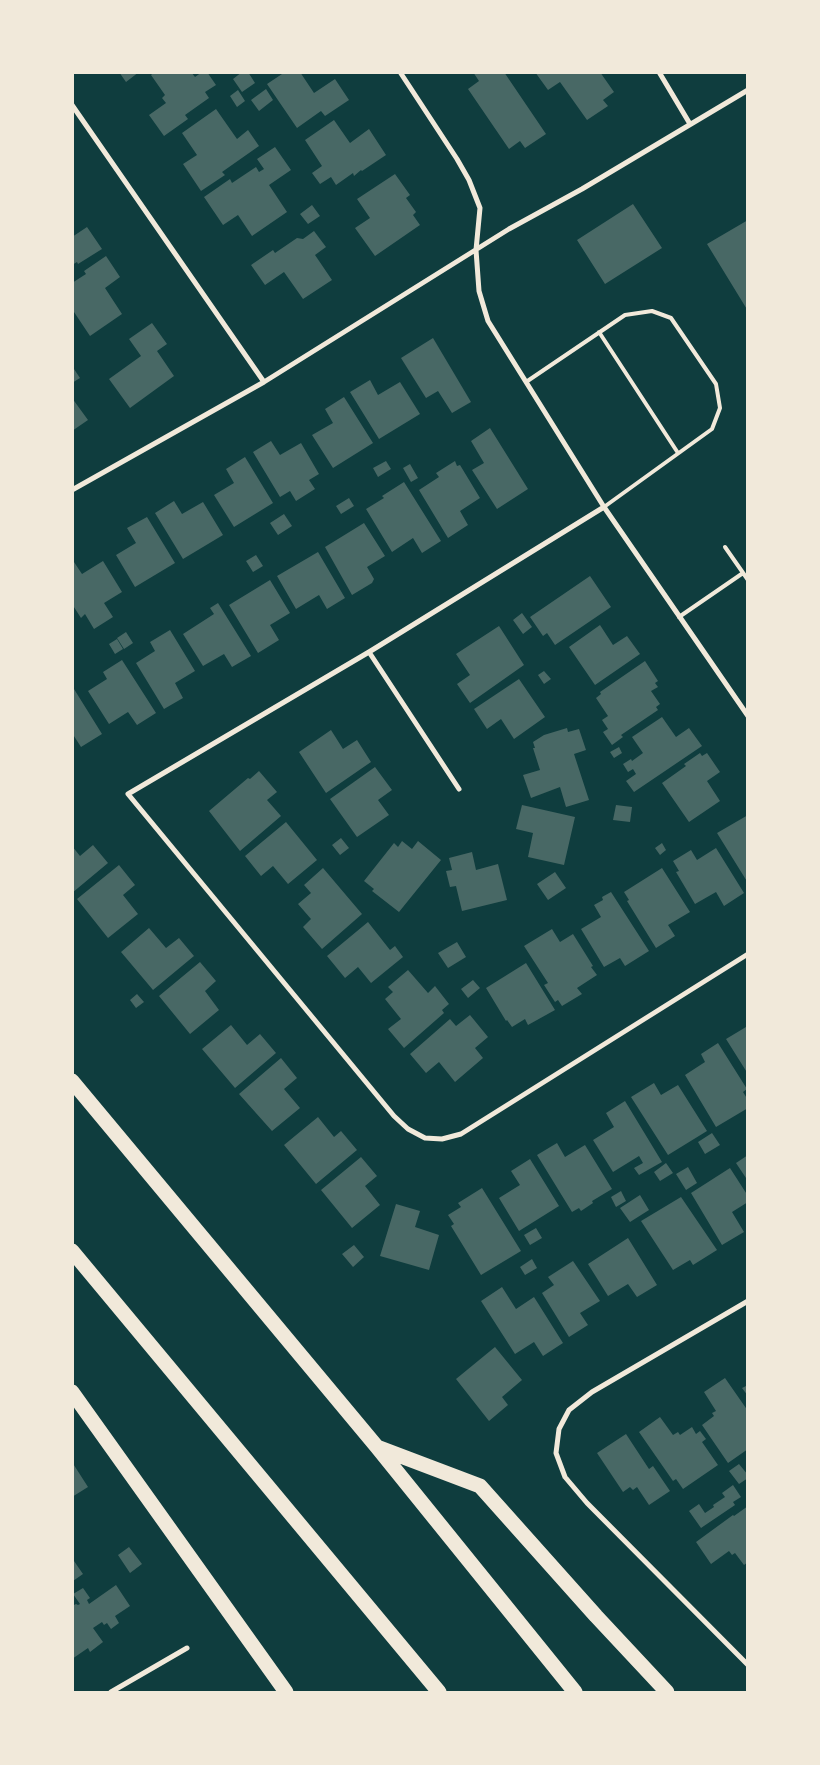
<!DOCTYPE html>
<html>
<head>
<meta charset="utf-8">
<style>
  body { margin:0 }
  #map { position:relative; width:820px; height:1765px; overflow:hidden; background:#0f3d3e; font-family:Ubuntu,sans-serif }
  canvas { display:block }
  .frame { position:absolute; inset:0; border:74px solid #f1e9da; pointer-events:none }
</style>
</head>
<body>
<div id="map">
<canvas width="820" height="1765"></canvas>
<div class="frame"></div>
</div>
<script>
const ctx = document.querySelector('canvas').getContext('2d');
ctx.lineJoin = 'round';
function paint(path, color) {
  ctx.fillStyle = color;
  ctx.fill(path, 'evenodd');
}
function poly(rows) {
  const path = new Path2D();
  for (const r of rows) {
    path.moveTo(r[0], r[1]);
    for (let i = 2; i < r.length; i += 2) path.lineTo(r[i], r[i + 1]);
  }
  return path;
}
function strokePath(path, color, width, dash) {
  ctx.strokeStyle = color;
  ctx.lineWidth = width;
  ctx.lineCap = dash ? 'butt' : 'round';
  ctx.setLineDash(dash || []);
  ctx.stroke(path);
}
const building = poly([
  [119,72,139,72,126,82],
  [154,72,191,72,195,77,202,72,207,72,216,85,205,92,209,98,185,115,188,119,164,136,149,115,166,103,162,98,165,95,151,75],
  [242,72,248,72,255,83,242,92,233,79],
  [285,72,300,72,314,93,335,79,349,100,325,116,321,111,297,128,267,84],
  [473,72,504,72,546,134,525,148,520,141,509,149,468,89,479,81],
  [535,72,600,72,614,92,603,100,608,106,587,120,560,82,548,90],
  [266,89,273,100,259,111,251,100],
  [238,90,245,101,237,107,230,96],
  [216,109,237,139,248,130,259,146,222,172,225,175,201,191,183,164,197,155,182,133],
  [334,120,350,143,369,129,386,155,362,171,361,170,354,176,353,173,336,185,331,177,320,184,312,173,322,166,305,140],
  [275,147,291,170,269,185,287,212,252,236,238,215,223,225,204,197,230,179,232,183,256,167,259,172,264,169,257,159],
  [395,174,410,195,406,198,416,212,413,215,420,225,375,256,355,228,370,218,357,199],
  [633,204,662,248,605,284,577,240],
  [312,205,320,216,308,224,300,214],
  [748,220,748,311,707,244],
  [87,227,102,249,78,264,77,262,72,265,72,237],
  [314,231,326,247,315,255,332,280,303,299,284,272,265,285,251,265,273,250,275,253,297,238,303,239],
  [106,256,120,277,105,288,122,314,90,336,74,312,72,313,72,283,86,274,84,271],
  [152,323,167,344,157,351,174,376,130,408,109,379,141,356,129,339],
  [433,338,471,402,452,413,438,391,426,398,401,358],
  [72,366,80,378,72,383],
  [370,380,378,395,400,382,420,414,379,439,350,392],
  [344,397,373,443,333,468,312,435,333,423,325,409],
  [72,398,88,420,72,431],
  [490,428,528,489,497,509,472,470,484,463,471,441],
  [271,441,280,455,301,443,319,474,309,480,315,489,296,501,290,491,280,497,253,452],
  [245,457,273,503,234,527,214,495,234,483,226,469],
  [386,461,391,469,378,477,373,468],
  [455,461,457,466,460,465,480,498,460,511,468,525,448,538,419,490,439,477,436,473],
  [410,464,418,478,411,482,403,468],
  [404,482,441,541,422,553,413,538,392,552,366,509,384,498,382,496],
  [349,498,354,506,341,514,336,506],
  [174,501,182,514,203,502,223,535,183,559,155,513],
  [284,514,292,526,278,535,270,523],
  [147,517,175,563,135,587,116,555,136,543,127,528],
  [364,523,385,556,367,567,374,579,372,583,352,595,325,547],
  [318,552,345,598,327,609,319,595,296,609,277,576],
  [256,555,263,566,253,572,246,561],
  [72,559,82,574,103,561,122,592,104,603,113,617,94,629,85,614,81,618,72,604],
  [590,576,611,607,555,645,547,633,543,636,530,617],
  [270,580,290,613,270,625,279,640,258,653,229,605],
  [218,603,251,656,232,667,224,654,203,666,183,634,214,614,210,608],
  [522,613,532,627,523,634,513,620],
  [600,625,613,645,627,636,640,654,595,685,569,647],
  [499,626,524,665,470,703,457,684,470,675,456,654],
  [170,630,195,671,175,683,183,698,164,709,136,663,155,651,150,642],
  [126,632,133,643,124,649,117,638],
  [117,639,123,649,115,654,109,644],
  [122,660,156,713,137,725,128,712,109,724,88,691,107,679,103,672],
  [645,661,658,681,655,683,658,687,651,691,660,704,656,707,658,710,621,735,623,737,612,745,603,732,608,729,602,720,608,716,596,698,601,694,600,692],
  [544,671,551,679,544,684,538,675],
  [519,679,545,717,514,739,501,719,487,729,474,709],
  [74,689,102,734,81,747,72,733,72,690],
  [662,717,676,737,689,728,702,746,634,792,626,781,636,774,633,769,628,772,623,764,631,759,632,761,643,753,632,737],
  [567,728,568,732,579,729,586,750,574,754,589,800,566,807,560,787,531,798,523,775,540,770,533,748,535,748,533,742,544,735],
  [331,730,343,749,357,740,371,762,326,793,299,752],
  [619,747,622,753,614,758,610,752],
  [700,753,702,756,707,753,720,772,707,781,720,801,689,822,662,783,686,766,684,764],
  [375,767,392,790,378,800,389,815,357,837,330,799],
  [259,771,277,792,267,800,281,816,240,851,209,811,248,778,250,779],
  [522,805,575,817,564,865,528,857,533,833,516,829],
  [616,805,632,807,630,822,613,820],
  [748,815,748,883,717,833],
  [286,822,317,860,288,884,273,866,261,876,245,856],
  [341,838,349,848,340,855,332,845],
  [402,841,412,849,418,841,441,860,399,912,372,891,374,889,364,881,394,843,398,847],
  [662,843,666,850,660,855,655,848],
  [93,845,108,863,72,893,72,846,80,856],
  [716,848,744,893,724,906,716,892,695,904,676,872,679,871,673,861,691,850,697,860],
  [472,852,476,870,498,864,507,900,462,911,456,886,450,887,446,871,452,870,449,858],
  [119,865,135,885,123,895,138,914,108,938,77,899],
  [323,868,362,914,322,949,303,927,311,919,298,904,311,893,304,885],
  [662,868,690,912,668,925,675,936,656,948,627,901,629,900,624,892],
  [555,872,566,888,548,900,537,884],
  [611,892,649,951,625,966,620,958,604,967,581,929,601,917,594,905,603,900,602,897],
  [368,922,390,950,395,946,403,957,371,983,358,967,345,978,327,956],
  [149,928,166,948,179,938,194,956,153,990,121,952],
  [552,929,560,942,573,934,593,966,591,967,597,975,577,988,582,994,562,1006,558,1000,555,1002,544,985,548,983,524,946],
  [457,942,466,957,448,968,438,953],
  [200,962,216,981,205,991,219,1010,190,1034,159,996],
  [526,963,555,1010,528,1025,525,1019,512,1027,507,1020,506,1021,486,988],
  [408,970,428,993,435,986,449,1004,442,1010,444,1013,404,1048,388,1029,401,1019,385,999,393,992,388,987],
  [473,980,480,988,468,998,461,989],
  [137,994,144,1002,136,1008,130,1000],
  [470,1015,488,1037,475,1048,483,1058,455,1082,439,1062,426,1073,410,1054,450,1019,456,1026],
  [231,1025,247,1045,260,1034,276,1053,235,1088,202,1049],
  [746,1027,748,1029,748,1074,726,1039],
  [718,1043,747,1089,743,1092,748,1100,748,1108,716,1127,685,1075,705,1062,701,1054],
  [281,1058,297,1078,284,1089,300,1108,272,1131,239,1094],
  [654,1083,661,1095,678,1085,707,1131,668,1155,631,1097],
  [625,1101,662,1162,639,1175,634,1168,643,1163,639,1156,613,1172,593,1140,614,1127,606,1113],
  [318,1117,334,1137,341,1131,357,1150,316,1184,284,1145],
  [712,1133,720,1145,705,1154,698,1142],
  [557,1143,565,1157,585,1145,612,1189,592,1201,593,1203,581,1211,579,1208,572,1212,537,1155],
  [748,1155,748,1181,736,1163],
  [361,1157,377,1176,365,1186,380,1205,352,1228,321,1190],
  [530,1159,559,1206,519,1231,499,1198,520,1185,511,1171],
  [666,1163,673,1173,660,1181,654,1172],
  [688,1167,697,1183,686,1190,676,1174],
  [730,1168,748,1196,748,1202,732,1212,744,1232,722,1245,691,1193],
  [482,1188,521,1251,481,1275,451,1226,454,1224,448,1215,461,1207,458,1203],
  [621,1191,626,1201,616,1207,611,1197],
  [640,1195,649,1210,630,1222,620,1208],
  [681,1197,717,1250,693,1265,690,1260,673,1270,641,1221],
  [396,1204,420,1211,415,1227,439,1235,429,1270,380,1256],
  [536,1228,542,1238,530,1245,524,1235],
  [628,1238,657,1285,637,1297,628,1284,608,1296,588,1264],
  [354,1245,364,1257,353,1267,342,1254],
  [532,1259,537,1268,525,1275,520,1267],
  [573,1261,600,1301,580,1313,588,1325,569,1337,542,1293,554,1285,548,1277],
  [502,1287,516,1309,534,1297,563,1343,543,1356,534,1342,515,1354,481,1301],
  [495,1347,522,1380,502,1397,508,1405,489,1421,456,1379],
  [725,1378,748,1411,748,1449,728,1463,702,1425,714,1416,712,1413,716,1411,704,1392],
  [748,1385,748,1396,742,1388],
  [660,1417,673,1435,678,1432,680,1435,692,1427,696,1434,700,1431,706,1439,702,1442,718,1465,683,1489,676,1479,673,1481,639,1432],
  [626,1434,649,1469,653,1466,670,1491,649,1505,637,1487,633,1490,630,1487,623,1492,597,1453],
  [72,1462,88,1487,72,1497],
  [739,1464,748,1475,748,1478,739,1484,729,1471],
  [733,1485,741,1497,733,1502,735,1505,701,1528,689,1511,699,1504,705,1513,714,1507,713,1505,725,1497,722,1493],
  [748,1506,748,1562,744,1565,735,1553,732,1555,729,1551,711,1564,696,1542,733,1515,734,1516],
  [129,1547,142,1564,130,1573,118,1555],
  [74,1561,83,1574,73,1581,72,1562],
  [116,1585,130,1606,115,1616,119,1623,111,1629,107,1623,104,1625,102,1622,93,1628,103,1642,90,1652,88,1648,72,1659,72,1606,76,1604,78,1605,80,1604,73,1594,83,1588,90,1598,87,1600,89,1604]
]);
const service = poly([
  [599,332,678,453],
  [526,382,625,315,652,311,671,318,716,384,720,408,712,429,604,507],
  [725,547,748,580],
  [679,617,743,573]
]);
const minor = poly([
  [400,72,457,159,469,180,480,208,476,250,479,291,488,321,604,507,748,716],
  [659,72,690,124],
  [72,105,264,382],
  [72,490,264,382,509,229,582,189,748,90],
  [604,507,369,652,128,794,394,1116,408,1129,425,1138,442,1139,461,1134,748,954],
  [369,652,459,789],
  [748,1301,592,1392,569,1410,559,1429,556,1453,565,1477,587,1503,748,1665],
  [111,1692,187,1648]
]);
const motorway = poly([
  [72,1081,377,1447,575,1692],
  [72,1251,439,1692],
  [72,1392,286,1692],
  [377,1447,480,1486,596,1616,667,1692]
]);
paint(building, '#486865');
strokePath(service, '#f1e9da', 4);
strokePath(minor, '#f1e9da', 5);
strokePath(motorway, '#f1e9da', 15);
</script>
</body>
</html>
